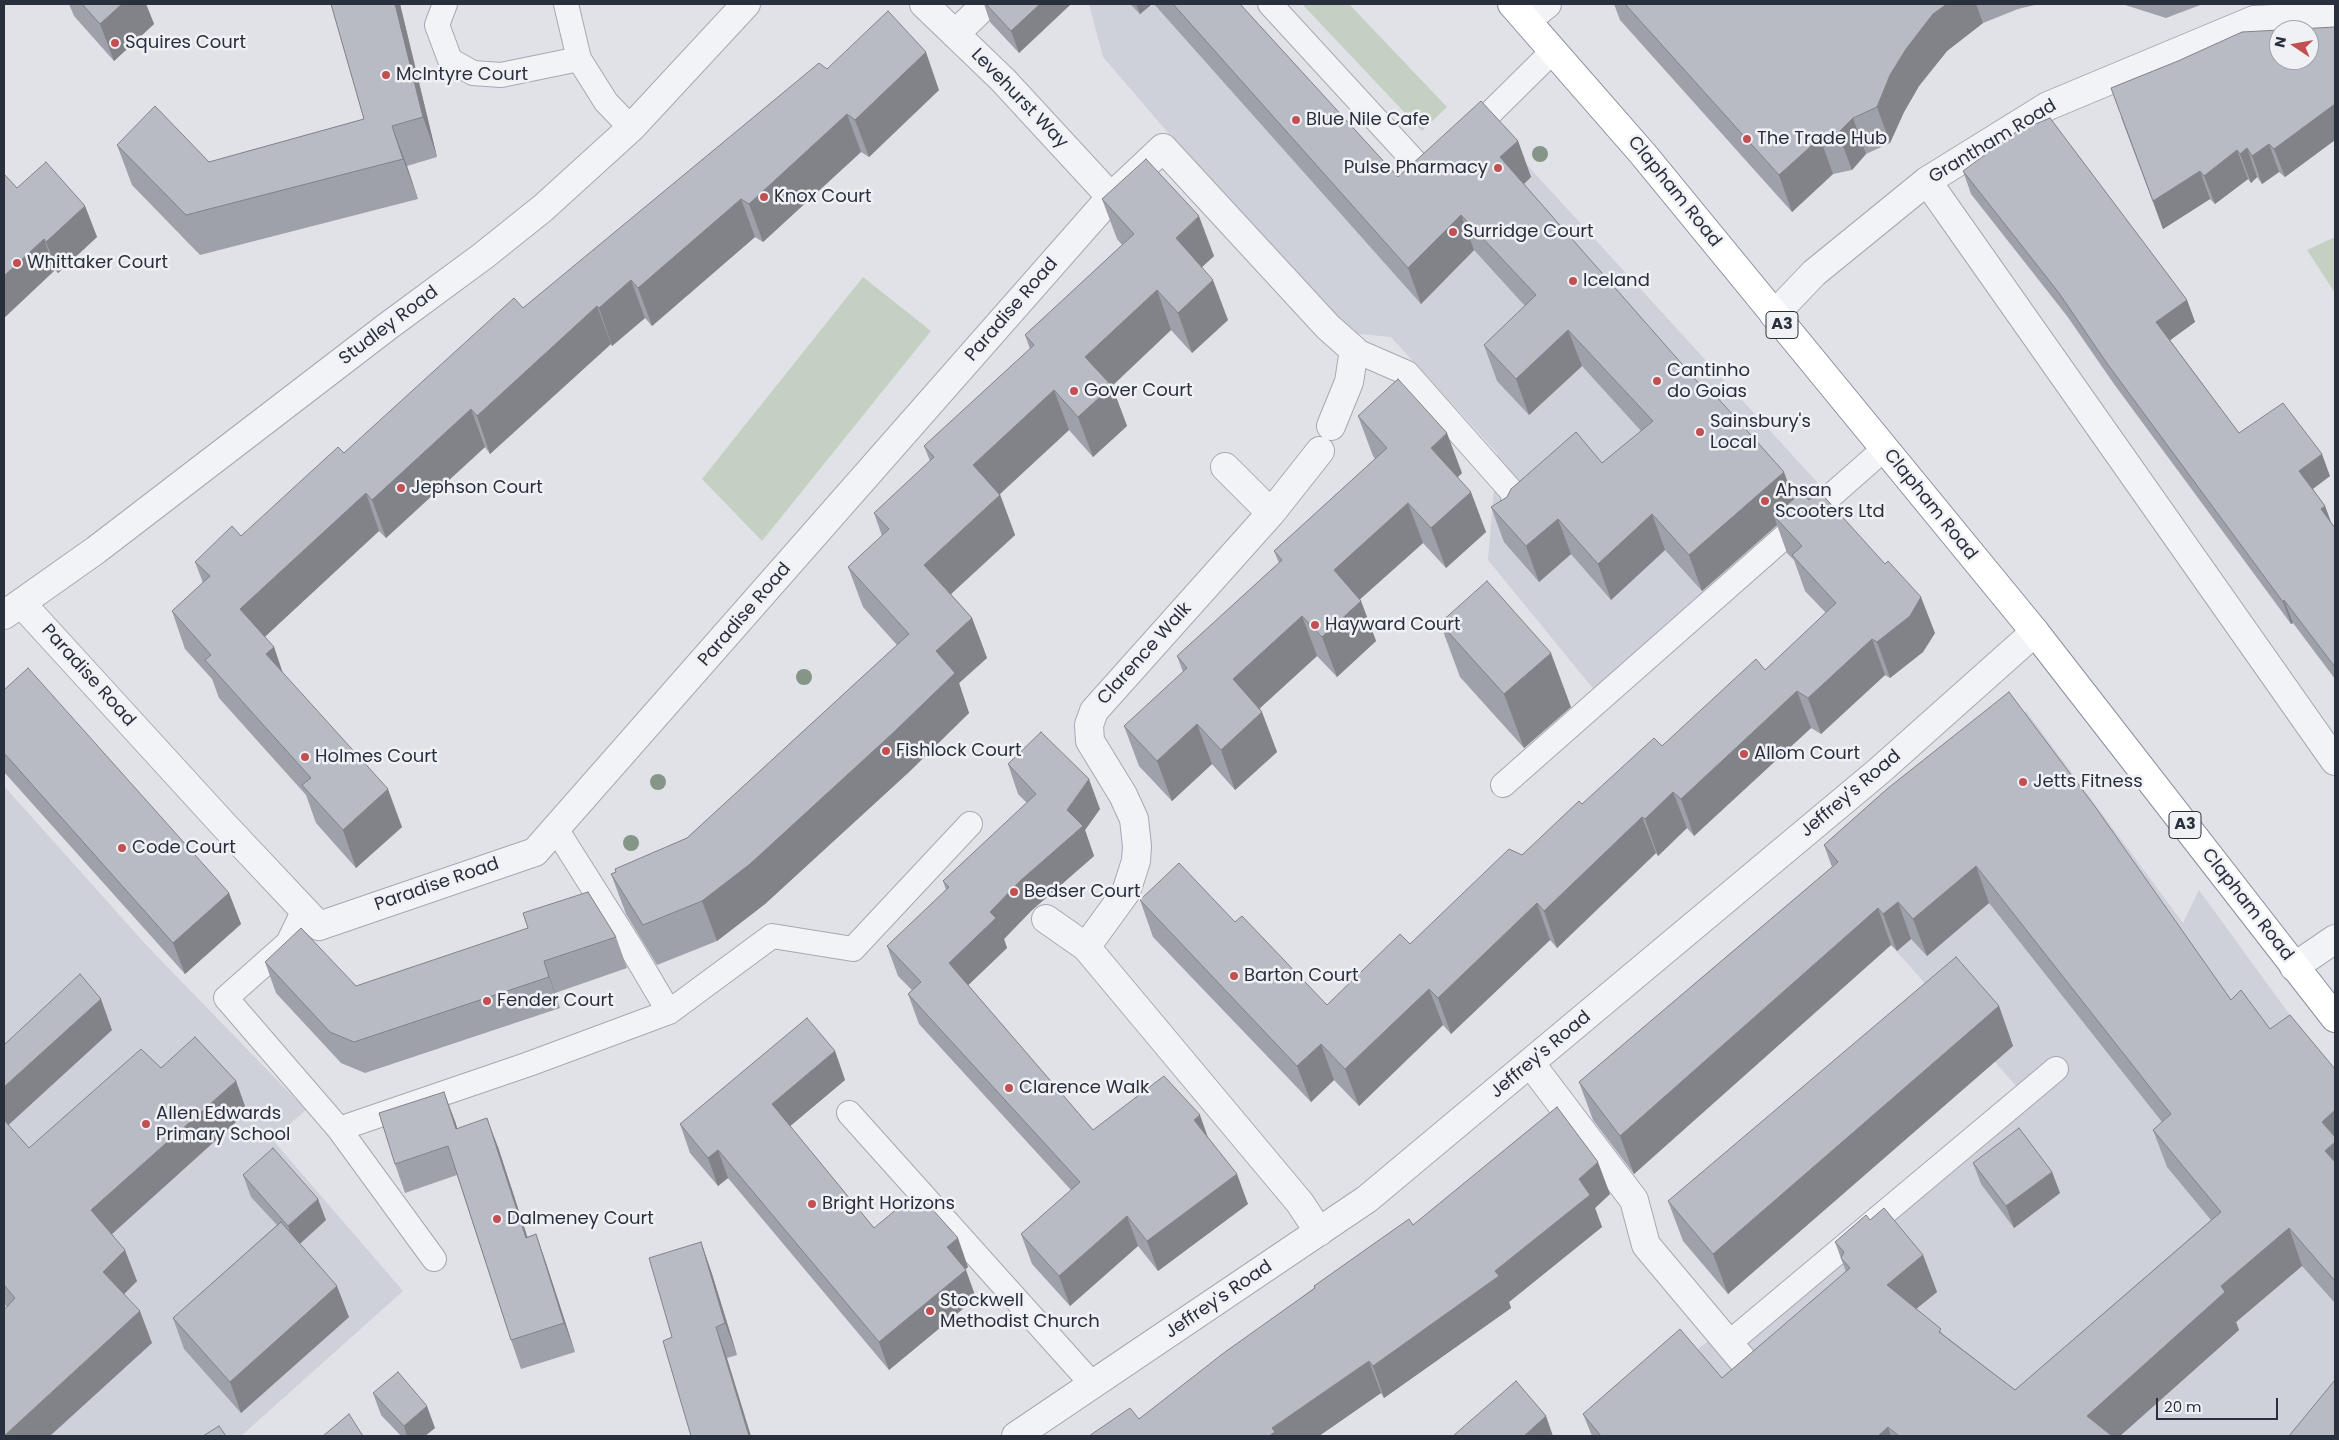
<!DOCTYPE html>
<html>
<head>
<meta charset="utf-8">
<style>
  body { margin:0 }
  #map { position:relative; width:2339px; height:1440px; overflow:hidden; background:#e0e2e8; font-family:Poppins,sans-serif }
  canvas { display:block }
  .frame { position:absolute; inset:0; border:5px solid #2a2f3e; pointer-events:none }
  .north { position:absolute; left:2269px; top:20px; width:50px; height:50px; box-sizing:border-box; background:#eff1f5; border:1px solid #a0a3ac; border-radius:50%; rotate:282deg; font-size:14px; font-weight:700; line-height:20px; text-align:center; color:#2a2f3e }
  .north::after { content:''; display:block; margin:auto; width:18px; height:22px; background:#c25052; clip-path:polygon(50% 0,100% 100%,50% 72%,0 100%) }
  .scale { position:absolute; left:2156px; top:1398px; width:122px; height:22px; box-sizing:border-box; border:2px solid #2a2f3e; border-top:0; padding-left:6px; font-size:15px; line-height:18px; white-space:nowrap; color:#2a2f3e; -webkit-text-stroke:4px #eff1f5; paint-order:stroke }
</style>
</head>
<body>
<div id="map">
<canvas width="2339" height="1440"></canvas>
<div class="frame"></div>
<div class="north">N</div>
<div class="scale">20 m</div>
</div>
<script>
const ctx = document.querySelector('canvas').getContext('2d');
ctx.lineJoin = 'round';
function paint(path, color) {
  ctx.fillStyle = color;
  ctx.fill(path, 'evenodd');
}
function poly(rows) {
  const path = new Path2D();
  for (const r of rows) {
    path.moveTo(r[0], r[1]);
    for (let i = 2; i < r.length; i += 2) path.lineTo(r[i], r[i + 1]);
  }
  return path;
}
function strokePath(path, color, width, dash) {
  ctx.strokeStyle = color;
  ctx.lineWidth = width;
  ctx.lineCap = dash ? 'butt' : 'round';
  ctx.setLineDash(dash || []);
  ctx.stroke(path);
}
function write(font, color, halo, rows, align = 'center') {
  ctx.font = font + ' Poppins,sans-serif';
  ctx.lineWidth = 5;
  ctx.setLineDash([]);
  ctx.textBaseline = 'middle';
  ctx.strokeStyle = halo;
  ctx.fillStyle = color;
  for (const [text, x, y, turn = 0] of rows) {
    ctx.save();
    ctx.translate(x, y);
    ctx.rotate((+turn || 0) * Math.PI / 180);
    ctx.textAlign = isNaN(turn) ? turn : align;
    if (halo) ctx.strokeText(text, 0, 0);
    ctx.fillText(text, 0, 0);
    ctx.restore();
  }
}
const built = poly([
  [1089,4,1232,4,1411,213,1496,131,1817,482,1821,522,1609,708,1488,560,1497,453,1391,337,1339,332,1103,57],
  [2026,711,2183,923,2199,890,2335,1077,2335,1436,1596,1436,1703,1345,1741,1319,2018,1088,1891,945,1832,874],
  [4,786,148,947,306,1110,272,1139,403,1291,241,1436,4,1436]
]);
const green = poly([
  [1302,4,1349,4,1447,107,1422,131],
  [2335,237,2335,293,2307,250],
  [863,277,931,331,762,541,702,479]
]);
const lane = poly([
  [445,4,437,25,450,60,473,73,501,75,579,59],
  [566,4,579,59,606,102,631,128],
  [1270,4,1427,175,1437,166],
  [1468,135,1554,50],
  [1354,350,1407,373,1514,494,1511,520],
  [1503,785,1884,449],
  [556,829,633,951,669,1012],
  [304,910,288,943,226,998,339,1129,529,1064,669,1012,772,936,853,949,970,824],
  [849,1113,1093,1385],
  [339,1129,434,1259],
  [1729,1343,2056,1069]
]);
const street = poly([
  [924,4,1003,80,1111,197],
  [1527,20,1547,4],
  [955,34,986,4],
  [1927,181,2335,761],
  [1774,315,1814,273,1927,181,2048,106,2254,20,2335,16],
  [1225,467,1271,513],
  [21,603,222,823,319,926,535,852,1111,197,1163,148,1328,327,1354,350,1349,382,1331,426],
  [4,615,96,550,388,326,483,256,543,208,631,128,746,4],
  [1046,919,1086,947,1300,1203,1319,1232],
  [1086,947,1126,892,1136,861,1137,846,1134,819,1123,795,1090,741,1089,725,1094,711,1271,513,1320,451],
  [2294,967,2335,939],
  [1531,1064,1634,1200,1646,1245,1756,1376],
  [1016,1436,1367,1199,1879,771,2035,632]
]);
const highway = poly([
  [1512,4,1643,154,2035,632,2335,1018]
]);
const trees = [
  [1540,154],
  [804,677],
  [658,782],
  [631,843]
];
const wall = poly([
  [69,4,146,4,154,24,114,61,74,16],
  [331,4,400,4,437,157,407,166,418,199,200,255,132,185,117,145,209,162,364,119],
  [984,4,1071,4,1019,53,990,22],
  [1130,4,1152,4,1140,14],
  [1154,4,1240,4,1398,177,1518,141,1531,177,1524,184,1793,499,1935,633,1923,652,1890,678,1885,675,1821,734,1811,728,1694,836,1687,828,1658,856,1656,853,1557,948,1550,940,1451,1034,1443,1025,1359,1106,1334,1080,1311,1102,1153,937,1140,900,1235,922,1327,1005,1410,944,1522,855,1582,804,1662,746,1765,670,1826,613,1805,591,1794,560,1787,553,1777,525,1702,591,1665,550,1611,600,1571,554,1539,582,1504,542,1491,507,1602,463,1641,431,1582,366,1529,415,1497,381,1484,345,1525,306,1474,250,1421,304],
  [1614,4,2039,4,2018,9,1983,23,1947,51,1919,86,1904,112,1890,143,1866,154,1852,170,1833,174,1792,212,1620,20],
  [2122,4,2203,4,2166,18],
  [2335,27,2335,140,2285,177,2279,172,2262,184,2257,177,2251,183,2248,179,2215,204,2210,199,2163,229,2121,117],
  [827,69,939,90,869,157,861,152,763,242,755,237,652,326,645,318,612,346,611,344,490,454,485,447,386,538,379,531,264,637,274,647,282,672,402,827,356,868,316,823,306,795,219,698,212,679,185,649,172,611,203,583,195,562,241,536,523,308],
  [1963,171,2187,300,2195,322,2170,340,2239,433,2330,476,2313,489,2325,506,2331,522,2335,528,2335,679,2293,623,2291,624,2114,384,2067,316,1971,194],
  [4,174,17,188,85,206,97,237,58,273,55,270,4,318],
  [1102,199,1214,256,1202,267,1228,320,1192,353,1171,330,1112,386,1127,426,1093,457,1069,430,1000,494,1015,535,951,594,972,618,987,658,959,683,969,713,909,772,765,904,717,941,657,965,626,914,611,874,616,872,687,838,897,645,863,607,848,567,882,536,874,513,930,461,924,446,1030,349,1025,335,1122,245,1117,239],
  [1358,416,1462,473,1458,477,1486,532,1446,568,1423,543,1360,599,1376,641,1337,677,1317,656,1260,708,1277,752,1235,790,1212,764,1172,801,1139,766,1124,726,1183,672,1177,656,1279,563,1274,551,1375,459,1373,456],
  [1440,623,1571,707,1524,748,1460,677],
  [4,690,229,893,241,924,185,974,4,772],
  [1008,764,1100,809,1085,830,1094,856,1031,911,1004,939,1007,948,968,985,1093,1130,1209,1139,1248,1204,1158,1271,1138,1246,1070,1306,1032,1264,1021,1234,1071,1190,919,1024,908,994,912,990,898,976,887,946,946,890,943,881,1027,803,1018,794],
  [1887,789,2231,1000,2270,1029,2335,1069,2335,1303,2302,1266,2236,1322,2239,1330,2120,1436,1592,1436,1583,1414,1722,1378,1846,1272,1835,1242,1870,1220,1923,1255,1937,1292,1916,1309,1944,1335,2015,1390,2211,1220,2167,1167,2153,1130,2162,1122,1989,903,1927,956,1911,939,1897,951,1891,945,1634,1174,1593,1120,1579,1082,1832,867,1824,845],
  [616,937,627,968,555,993,560,1008,365,1073,341,1063,276,993,265,962,356,986],
  [1999,1006,2013,1046,1728,1294,1683,1241,1668,1201],
  [112,1030,8,1125,29,1148,161,1068,236,1081,247,1112,112,1234,137,1281,124,1294,152,1343,7,1307,4,1303,4,1045],
  [835,1051,845,1080,790,1126,874,1228,917,1208,968,1267,965,1269,976,1298,889,1370,728,1178,718,1186,690,1153,680,1124],
  [455,1121,457,1128,498,1147,527,1237,536,1234,546,1263,575,1352,521,1369,511,1340,457,1175,405,1193,395,1164],
  [1973,1163,2052,1172,2060,1193,2014,1228,1981,1184],
  [243,1175,326,1220,300,1244,349,1317,241,1413,184,1349,173,1318,277,1225,251,1197],
  [1610,1194,1595,1208,1602,1227,1509,1302,1511,1308,1384,1398,1381,1393,1319,1436,1089,1436,1139,1419,1314,1288,1314,1286,1413,1225],
  [701,1242,712,1274,737,1355,727,1358,672,1337],
  [373,1393,435,1428,425,1436,401,1436,381,1415]
]);
const shadedWall = poly([
  [122,4,146,4,154,24,114,61,100,24],
  [395,4,400,4,437,157,423,117],
  [1040,4,1071,4,1019,53,1011,31],
  [1136,4,1152,4,1140,14],
  [1947,4,1976,4,1983,23,1947,51,1919,86,1904,112,1890,143,1877,107,1890,75,1906,49,1933,14],
  [926,52,939,90,869,157,855,120],
  [2335,104,2335,140,2285,177,2274,149],
  [847,114,861,152,763,242,749,204],
  [1853,118,1866,154,1852,170,1838,133],
  [392,126,407,166,418,199,403,159],
  [1820,138,1833,174,1792,212,1779,175],
  [1518,141,1531,177,1514,193,1500,157],
  [2269,144,2279,172,2262,184,2252,156],
  [2247,148,2257,177,2251,183,2240,154],
  [2237,150,2248,179,2215,204,2204,176],
  [2200,171,2210,199,2163,229,2153,201],
  [741,199,755,237,652,326,638,288],
  [85,206,97,237,58,273,46,242],
  [1461,215,1474,250,1421,304,1408,268],
  [1199,216,1214,256,1190,278,1176,238],
  [44,239,55,270,4,318,4,276],
  [631,280,645,318,612,346,599,308],
  [1213,280,1228,320,1192,353,1178,313],
  [1157,290,1171,330,1112,386,1127,426,1093,457,1078,417,1085,357],
  [2187,300,2195,322,2165,344,2156,322],
  [597,306,611,344,490,454,477,416],
  [1568,330,1582,366,1529,415,1516,379],
  [1054,390,1069,430,988,505,973,465],
  [471,409,485,447,386,538,372,500],
  [1447,433,1462,473,1446,488,1431,448],
  [2322,454,2330,476,2307,493,2299,471],
  [1784,472,1797,508,1774,516,1777,525,1702,591,1689,555],
  [1471,492,1486,532,1446,568,1431,528],
  [366,493,379,531,254,647,240,609],
  [1000,495,1015,535,939,605,924,565],
  [1408,503,1423,543,1348,610,1334,570],
  [2325,506,2333,528,2321,509],
  [1652,514,1665,550,1611,600,1598,564],
  [1558,519,1571,554,1539,582,1526,546],
  [1921,597,1935,633,1923,652,1890,678,1877,642],
  [2284,600,2293,623,2291,624,2283,602],
  [1361,601,1376,641,1337,677,1322,637],
  [1302,616,1317,656,1248,719,1233,679],
  [972,618,987,658,959,683,969,713,909,772,765,904,717,941,702,901,936,651],
  [1872,639,1885,675,1821,734,1808,698],
  [274,647,287,685,266,654],
  [1551,653,1571,707,1524,748,1504,694],
  [1797,691,1811,728,1694,836,1681,799],
  [1262,712,1277,752,1235,790,1221,750],
  [1197,724,1212,764,1172,801,1157,761],
  [1089,779,1100,809,1085,830,1094,856,1031,911,1004,939,1007,948,960,993,949,963,990,912,1067,810],
  [388,789,402,827,356,868,343,830],
  [1673,792,1687,828,1658,856,1645,819],
  [1642,817,1656,853,1557,948,1544,911],
  [1976,866,1989,903,1927,956,1913,919],
  [229,893,241,924,185,974,173,943],
  [1898,902,1911,939,1897,951,1883,914],
  [1537,903,1550,940,1451,1034,1438,998],
  [1878,908,1891,945,1634,1174,1620,1136],
  [544,961,555,993,560,1008,549,977],
  [1429,989,1443,1025,1359,1106,1345,1069],
  [101,999,112,1030,4,1129,4,1087],
  [1999,1006,2013,1046,1728,1294,1713,1254],
  [1321,1044,1334,1080,1311,1102,1297,1066],
  [835,1051,845,1080,782,1133,772,1104],
  [236,1081,247,1112,103,1242,91,1210],
  [444,1092,455,1121,466,1157,456,1129],
  [2335,1110,2335,1178,2325,1151,2322,1122],
  [1200,1115,1211,1146,1194,1120],
  [487,1118,498,1147,537,1266,526,1238],
  [718,1150,728,1178,718,1186,708,1158],
  [1598,1162,1610,1194,1595,1208,1602,1227,1509,1302,1511,1308,1384,1398,1373,1366,1495,1271,1579,1179],
  [2052,1172,2060,1193,2014,1228,2006,1206],
  [1237,1174,1248,1204,1158,1271,1147,1241],
  [318,1199,326,1220,296,1247,288,1226],
  [1127,1216,1138,1246,1070,1306,1059,1276],
  [2289,1228,2302,1266,2236,1322,2239,1330,2120,1436,2095,1436,2087,1416,2221,1286],
  [536,1234,546,1263,575,1352,564,1323],
  [958,1238,968,1267,958,1276,947,1247],
  [701,1242,712,1274,737,1355,725,1323],
  [125,1250,137,1281,114,1304,103,1272],
  [1923,1255,1937,1292,1900,1322,1887,1285],
  [966,1270,976,1298,889,1370,879,1342],
  [337,1286,349,1317,241,1413,230,1382],
  [140,1311,152,1343,50,1436,4,1436],
  [716,1327,727,1358,751,1436,749,1436],
  [1369,1361,1381,1393,1319,1436,1269,1436,1272,1428],
  [427,1406,435,1428,425,1436,407,1436,404,1426],
  [1546,1416,1553,1436,1524,1436],
  [1888,1427,1891,1436,1878,1436]
]);
const building = poly([
  [82,4,122,4,100,24,82,4],
  [331,4,395,4,423,117,392,126,403,159,186,215,117,145,155,106,209,162,364,119,331,4],
  [986,4,1040,4,1011,31,986,4],
  [1173,4,1240,4,1398,177,1481,101,1518,141,1500,157,1703,388,1706,385,1784,472,1689,555,1652,514,1598,564,1558,519,1526,546,1491,507,1507,497,1511,489,1576,432,1602,463,1653,421,1568,330,1516,379,1484,345,1536,295,1461,215,1408,268,1173,4],
  [1625,4,1947,4,1933,14,1906,49,1890,75,1877,107,1853,118,1838,133,1820,138,1779,175,1625,4],
  [888,11,926,52,855,120,847,114,749,204,741,199,638,288,631,280,599,308,597,306,477,416,471,409,372,500,366,493,240,609,274,647,266,654,388,789,343,830,302,785,311,778,205,660,211,655,172,611,210,576,195,562,232,526,241,536,338,447,344,453,514,298,523,308,819,63,827,69,888,11],
  [2335,27,2335,104,2274,149,2269,144,2252,156,2247,148,2240,154,2237,150,2204,176,2200,171,2153,201,2111,88,2178,61,2242,32,2335,27],
  [2279,30,2309,30,2309,60,2279,60,2279,30],
  [2050,118,2187,300,2156,322,2239,433,2283,403,2322,454,2299,471,2325,506,2321,509,2335,528,2335,667,2284,600,2283,602,2106,362,2059,293,1963,171,2016,132,2050,118],
  [1146,159,1199,216,1176,238,1213,280,1178,313,1157,290,1085,357,1112,386,1078,417,1054,390,973,465,1000,495,924,565,972,618,936,651,955,673,894,732,750,864,702,901,643,925,611,874,616,872,615,869,687,838,909,634,848,567,889,529,874,513,934,457,924,446,1034,345,1025,335,1134,234,1102,199,1146,159],
  [46,162,85,206,46,242,44,239,4,276,4,174,17,188,46,162],
  [1398,379,1447,433,1431,448,1471,492,1431,528,1408,503,1334,570,1361,601,1322,637,1302,616,1233,679,1262,712,1221,750,1197,724,1157,761,1124,726,1187,668,1177,656,1282,560,1274,551,1387,448,1358,416,1398,379],
  [1819,491,1885,564,1888,561,1921,597,1910,616,1877,642,1872,639,1808,698,1797,691,1681,799,1673,792,1645,819,1642,817,1544,911,1537,903,1438,998,1429,989,1345,1069,1321,1044,1297,1066,1140,900,1179,863,1235,922,1242,916,1327,1005,1400,934,1410,944,1509,849,1522,855,1579,801,1582,804,1654,738,1662,746,1756,659,1765,670,1836,603,1792,555,1802,546,1774,516,1802,492,1809,500,1819,491],
  [1487,581,1551,653,1504,694,1440,623,1487,581],
  [28,668,229,893,173,943,4,753,4,690,28,668],
  [2009,692,2096,808,2231,1000,2241,990,2270,1029,2290,1015,2335,1069,2335,1110,2322,1122,2335,1137,2335,1142,2325,1151,2335,1162,2335,1281,2289,1228,2221,1286,2225,1292,2087,1416,2112,1436,1899,1436,1888,1427,1878,1436,1601,1436,1583,1414,1680,1329,1722,1378,1850,1268,1841,1258,1844,1252,1835,1242,1866,1215,1870,1220,1884,1208,1923,1255,1887,1285,1941,1329,1939,1332,2015,1390,2221,1212,2153,1130,2171,1114,1976,866,1913,919,1898,902,1883,914,1878,908,1620,1136,1579,1082,1838,862,1824,845,1887,789,2009,692],
  [1041,732,1089,779,1067,810,1083,826,1020,881,990,912,996,918,949,963,1093,1130,1164,1076,1200,1115,1194,1120,1237,1174,1147,1241,1127,1216,1059,1276,1021,1234,1080,1182,908,994,921,982,887,946,949,887,943,881,1036,794,1008,764,1041,732],
  [588,892,616,937,544,961,549,977,354,1042,330,1032,265,962,301,928,356,986,528,928,523,913,588,892],
  [1956,957,1999,1006,1713,1254,1668,1201,1956,957],
  [80,974,101,999,4,1087,4,1045,80,974],
  [807,1018,835,1051,772,1104,874,1228,910,1198,917,1208,925,1201,958,1238,947,1247,966,1270,879,1342,718,1150,708,1158,680,1124,807,1018],
  [195,1037,236,1081,91,1210,125,1250,103,1272,140,1311,4,1436,4,1310,15,1298,4,1285,4,1120,29,1148,141,1049,161,1068,195,1037],
  [444,1092,456,1129,487,1118,526,1238,536,1234,564,1323,511,1340,448,1146,395,1164,379,1113,444,1092],
  [1557,1107,1598,1162,1579,1179,1590,1195,1495,1271,1499,1276,1373,1366,1369,1361,1272,1428,1275,1432,1269,1436,1089,1436,1130,1408,1139,1419,1225,1352,1315,1288,1314,1286,1409,1219,1413,1225,1557,1107],
  [2019,1128,2052,1172,2006,1206,1973,1163,2019,1128],
  [273,1148,318,1199,288,1226,243,1175,273,1148],
  [281,1222,337,1286,230,1382,173,1318,281,1222],
  [701,1242,725,1323,716,1327,749,1436,691,1436,663,1341,672,1337,649,1258,701,1242],
  [398,1372,427,1406,404,1426,373,1393,398,1372],
  [2335,1380,2335,1436,2289,1436,2335,1380],
  [1516,1381,1546,1416,1524,1436,1453,1436,1516,1381],
  [349,1414,363,1436,323,1436,349,1414],
  [219,1426,226,1436,203,1436,219,1426]
]);
const markers = [
  [115,43,5,"#c25052"],
  [386,75,5,"#c25052"],
  [1296,120,5,"#c25052"],
  [1747,139,5,"#c25052"],
  [1498,168,5,"#c25052"],
  [764,197,5,"#c25052"],
  [1453,232,5,"#c25052"],
  [17,263,5,"#c25052"],
  [1573,281,5,"#c25052"],
  [1657,381,5,"#c25052"],
  [1074,391,5,"#c25052"],
  [1700,432,5,"#c25052"],
  [401,488,5,"#c25052"],
  [1765,501,5,"#c25052"],
  [1315,625,5,"#c25052"],
  [886,751,5,"#c25052"],
  [1744,754,5,"#c25052"],
  [305,757,5,"#c25052"],
  [2023,782,5,"#c25052"],
  [122,848,5,"#c25052"],
  [1014,892,5,"#c25052"],
  [1234,976,5,"#c25052"],
  [487,1001,5,"#c25052"],
  [1009,1088,5,"#c25052"],
  [146,1124,5,"#c25052"],
  [812,1204,5,"#c25052"],
  [497,1219,5,"#c25052"],
  [930,1311,5,"#c25052"]
];
const shields = [
  [1782,325,32],
  [2185,825,32]
];
const shieldNames = [
  ["A3",1782,325],
  ["A3",2185,825]
];
const poiNames = [
  ["Squires Court",125,43],
  ["McIntyre Court",396,75],
  ["Blue Nile Cafe",1306,120],
  ["The Trade Hub",1757,139],
  ["Pulse Pharmacy",1488,168,"right"],
  ["Knox Court",774,197],
  ["Surridge Court",1463,232],
  ["Whittaker Court",27,263],
  ["Iceland",1583,281],
  ["Cantinho",1667,371],
  ["do Goias",1667,392],
  ["Gover Court",1084,391],
  ["Sainsbury's",1710,422],
  ["Local",1710,443],
  ["Jephson Court",411,488],
  ["Ahsan",1775,491],
  ["Scooters Ltd",1775,512],
  ["Hayward Court",1325,625],
  ["Fishlock Court",896,751],
  ["Allom Court",1754,754],
  ["Holmes Court",315,757],
  ["Jetts Fitness",2033,782],
  ["Code Court",132,848],
  ["Bedser Court",1024,892],
  ["Barton Court",1244,976],
  ["Fender Court",497,1001],
  ["Clarence Walk",1019,1088],
  ["Allen Edwards",156,1114],
  ["Primary School",156,1135],
  ["Bright Horizons",822,1204],
  ["Dalmeney Court",507,1219],
  ["Stockwell",940,1301],
  ["Methodist Church",940,1322]
];
const streetNames = [
  ["Levehurst Way",1019,99,46],
  ["Grantham Road",1993,142,-31],
  ["Clapham Road",1674,192,51],
  ["Paradise Road",1012,310,-49],
  ["Studley Road",389,326,-37],
  ["Clapham Road",1930,505,51],
  ["Paradise Road",745,615,-49],
  ["Clarence Walk",1145,654,-48],
  ["Paradise Road",88,676,48],
  ["Jeffrey's Road",1851,794,-40],
  ["Paradise Road",437,885,-19],
  ["Clapham Road",2247,905,52],
  ["Jeffrey's Road",1541,1055,-40],
  ["Jeffrey's Road",1219,1300,-34]
];
paint(built, '#ced1d9');
paint(green, '#c4d1c2');
strokePath(lane, '#a6a9b2', 26);
strokePath(street, '#a6a9b2', 30);
strokePath(highway, '#898e9d', 30);
strokePath(lane, '#f2f3f6', 24);
strokePath(street, '#f2f3f6', 28);
strokePath(highway, '#fff', 28);
ctx.fillStyle = '#859688';
for (const [x, y] of trees) {
  ctx.beginPath();
  ctx.arc(x, y, 8, 0, 2 * Math.PI);
  ctx.fill();
}
paint(wall, '#9ea1a9');
paint(shadedWall, '#818389');
paint(building, '#b8bbc4');
strokePath(building, '#818389', 1);
for (const [x, y, r, color] of markers) {
  const dot = new Path2D();
  dot.arc(x, y, r, 0, 2 * Math.PI);
  ctx.fillStyle = color;
  ctx.fill(dot);
  strokePath(dot, '#eff1f5', 2);
}
for (const [x, y, w] of shields) {
  const box = new Path2D();
  box.roundRect(x - w / 2, y - 13.5, w, 27, 4);
  ctx.fillStyle = '#eff1f5';
  ctx.fill(box);
  strokePath(box, '#2a2f3e', 1);
}
write('bold 16px', '#2a2f3e', null, shieldNames);
write('18px', '#2a2f3e', '#eff1f5', poiNames, 'left');
write('18px', '#2a2f3e', '#eff1f5', streetNames);
</script>
</body>
</html>
